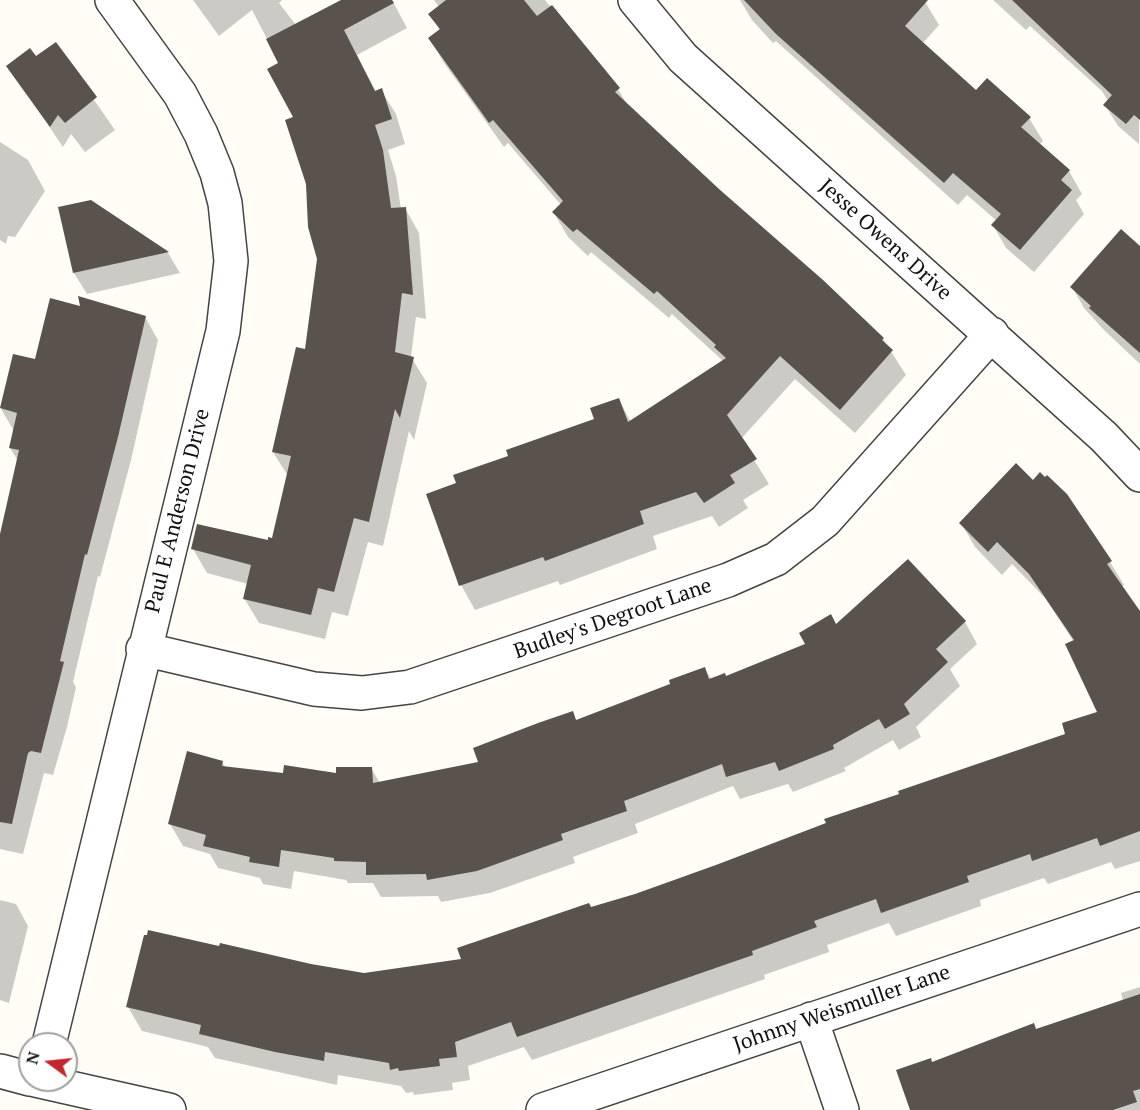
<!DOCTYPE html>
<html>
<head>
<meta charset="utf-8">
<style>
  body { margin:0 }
  #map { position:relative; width:1140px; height:1110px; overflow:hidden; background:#fffdf5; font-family:"PT Serif",serif }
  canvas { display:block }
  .north { position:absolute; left:18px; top:1032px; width:60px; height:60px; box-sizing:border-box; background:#fff; border:2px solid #a0a0a0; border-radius:50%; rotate:285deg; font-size:16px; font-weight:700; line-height:24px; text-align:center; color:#111 }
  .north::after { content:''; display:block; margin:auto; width:21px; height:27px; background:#c4262e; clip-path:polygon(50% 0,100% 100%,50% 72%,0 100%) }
</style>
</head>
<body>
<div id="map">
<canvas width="1140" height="1110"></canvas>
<div class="north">N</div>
</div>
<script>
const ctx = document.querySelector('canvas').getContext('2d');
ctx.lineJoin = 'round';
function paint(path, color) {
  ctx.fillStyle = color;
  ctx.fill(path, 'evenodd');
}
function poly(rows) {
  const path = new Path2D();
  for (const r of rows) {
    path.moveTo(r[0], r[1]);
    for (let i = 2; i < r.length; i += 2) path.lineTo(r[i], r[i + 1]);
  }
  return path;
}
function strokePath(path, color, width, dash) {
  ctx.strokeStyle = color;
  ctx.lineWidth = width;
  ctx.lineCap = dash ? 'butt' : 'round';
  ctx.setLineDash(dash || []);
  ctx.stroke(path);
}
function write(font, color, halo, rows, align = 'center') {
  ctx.font = font + ' "PT Serif",serif';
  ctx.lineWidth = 6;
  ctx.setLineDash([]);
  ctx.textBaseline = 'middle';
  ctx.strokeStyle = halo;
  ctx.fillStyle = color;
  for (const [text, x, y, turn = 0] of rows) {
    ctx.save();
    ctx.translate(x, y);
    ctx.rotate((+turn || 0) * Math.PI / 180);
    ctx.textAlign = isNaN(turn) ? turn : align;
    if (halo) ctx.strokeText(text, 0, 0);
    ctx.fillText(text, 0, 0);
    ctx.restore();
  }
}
const shadow = poly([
  [193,0,282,0,279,3,296,25,345,0,392,0,407,28,357,55,376,92,381,90,396,114,405,144,388,150,396,176,401,209,405,208,419,233,426,319,416,317,411,357,427,383,414,440,409,431,383,546,368,542,348,616,332,612,325,639,259,623,244,598,248,584,207,573,193,549,273,540,288,476,273,452,307,351,318,259,295,118,280,64,252,10,219,36],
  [434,0,545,0,618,89,628,106,883,339,906,375,855,433,795,379,741,439,769,484,743,500,748,508,719,527,712,516,653,536,657,549,560,585,558,581,475,610,461,585,458,484,510,457,596,420,619,400,631,422,723,361,672,314,669,318,591,252,588,256,568,237,554,213,561,205,508,143,504,147,444,63,430,39,440,31,430,14,439,7],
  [740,0,924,0,939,25,922,44,976,92,1029,118,1043,141,1039,145,1069,171,1082,194,1076,200,1084,214,1034,272,1006,248,993,225,997,221,967,195,958,205,776,41,773,43,752,20],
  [993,0,1140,0,1139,144,1118,126,1105,105,1108,101,1102,91,1030,26,1026,30],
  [55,44,115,130,85,152,71,134,63,147,8,66,35,58],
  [0,142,28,160,45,191,15,237,8,236,6,244,0,240],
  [91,202,168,253,180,273,87,294,74,273],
  [1140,248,1140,364,1103,329,1084,308,1072,287],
  [82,308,145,317,158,340,131,460,100,577,98,576,73,682,76,687,67,727,53,775,44,773,23,854,0,849,0,540,18,461,10,448,14,431,1,409,14,356,37,361],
  [961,523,1110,562,1124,585,1121,587,1140,614,1140,861,1115,869,1111,862,1048,884,1044,878,980,900,981,906,896,936,889,923,827,945,829,952,764,975,765,979,532,1060,524,1047,468,1066,470,1080,452,1083,453,1090,414,1095,413,1092,406,1093,401,1086,338,1075,337,1085,215,1058,208,1047,142,1031,128,1007,310,966,364,975,463,960,591,909,635,895,1067,735,1099,713,1074,642,1045,598,1012,564,1002,575,975,547],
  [965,622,977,644,950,669,960,686,916,727,921,737,899,750,893,740,844,768,846,771,793,792,788,784,740,799,733,786,635,824,638,833,573,857,575,863,490,893,441,902,438,896,381,897,373,883,348,883,346,880,294,871,291,889,263,884,260,878,218,868,210,854,183,846,170,824,222,762,226,768,284,775,337,775,371,768,380,783,480,763,572,713,577,721,672,685,705,669,711,679,726,678,807,645,836,626],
  [0,900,16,904,28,926,9,1003,0,1000],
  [1140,987,1140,1110,911,1110,932,1063,1123,1001,1121,993]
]);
const building = poly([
  [341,0,392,0,394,3,344,30,375,91,382,88,392,119,375,125,383,150,391,208,406,207,413,295,402,293,395,352,414,357,400,418,395,409,369,522,354,518,334,592,318,588,311,615,243,599,251,565,191,549,197,524,268,540,268,537,272,538,291,456,272,452,296,347,305,349,317,259,308,227,306,184,285,120,293,117,267,69,278,63,266,39],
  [446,0,524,0,537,16,552,5,620,88,615,92,719,189,823,280,884,338,882,340,893,350,840,410,780,356,727,415,757,459,730,475,735,483,704,503,696,492,640,511,644,524,545,561,543,557,459,586,426,494,456,483,453,475,508,456,506,450,594,419,590,408,619,398,628,422,726,358,714,347,716,345,657,291,654,294,577,229,573,232,552,212,563,201,493,120,489,123,428,38,440,29,428,14],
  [744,0,928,0,905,26,976,90,987,78,1031,117,1021,127,1070,170,1061,180,1072,190,1020,250,991,225,1001,214,953,173,944,183,776,34],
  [1012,0,1140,0,1140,120,1134,115,1126,124,1103,105,1112,95],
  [56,42,97,97,65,123,58,115,50,127,6,66,30,48,36,56],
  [91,200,169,252,73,273,58,207],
  [1121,229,1140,246,1140,353,1089,308,1091,306,1070,287],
  [78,296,146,316,118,437,87,555,85,554,60,661,64,662,41,753,31,751,28,753,12,824,0,822,0,534,19,450,9,448,17,413,0,408,13,354,35,359,50,298,80,306],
  [1016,463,1033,480,1040,472,1045,477,1047,475,1067,494,1112,561,1107,564,1140,611,1140,831,1100,846,1097,838,1032,861,1030,854,967,876,969,882,881,913,876,899,814,921,817,927,752,951,753,955,517,1037,511,1022,455,1042,457,1057,439,1059,440,1066,399,1071,398,1068,390,1070,389,1063,325,1052,324,1061,275,1052,199,1034,201,1025,126,1007,144,935,147,935,148,930,219,946,220,943,311,964,364,973,461,959,457,948,589,903,591,907,635,894,716,865,826,823,824,819,899,794,898,791,1065,734,1062,723,1097,712,1065,644,1074,640,1029,574,997,542,988,552,959,523],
  [908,559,966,621,936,649,948,662,904,704,910,714,885,729,879,719,833,745,834,749,779,771,775,762,726,777,722,764,624,801,627,811,561,834,563,840,477,871,427,880,426,874,366,875,366,862,334,861,334,858,281,850,279,867,249,862,250,857,203,846,206,835,168,824,187,751,223,761,222,766,283,773,284,765,336,773,336,767,372,767,373,783,478,762,473,748,538,723,573,711,576,720,670,684,669,680,705,667,709,679,725,673,726,676,805,644,799,633,831,614,836,624],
  [1140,994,1140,1089,1133,1091,1137,1102,1113,1110,910,1110,896,1070,931,1058,932,1062,1034,1023,1036,1029]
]);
const street = poly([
  [635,0,683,58,1104,437,1140,475],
  [143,649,314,689,362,693,410,687,728,580,776,559,825,521,992,334],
  [811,1019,842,1110],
  [49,1044,223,331,231,261,225,203,217,173,201,134,180,94,112,0],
  [0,1071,30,1079],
  [35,1080,169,1110],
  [543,1110,1140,909]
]);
const streetNames = [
  ["Jesse Owens Drive",885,240,42],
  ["Paul E Anderson Drive",178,511,-76],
  ["Budley's Degroot Lane",613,619,-19],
  ["Johnny Weismuller Lane",842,1009,-19]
];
paint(shadow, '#0003');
paint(building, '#5a524d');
strokePath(street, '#444', 36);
strokePath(street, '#fff', 33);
write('21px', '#111', '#fff', streetNames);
</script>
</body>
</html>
